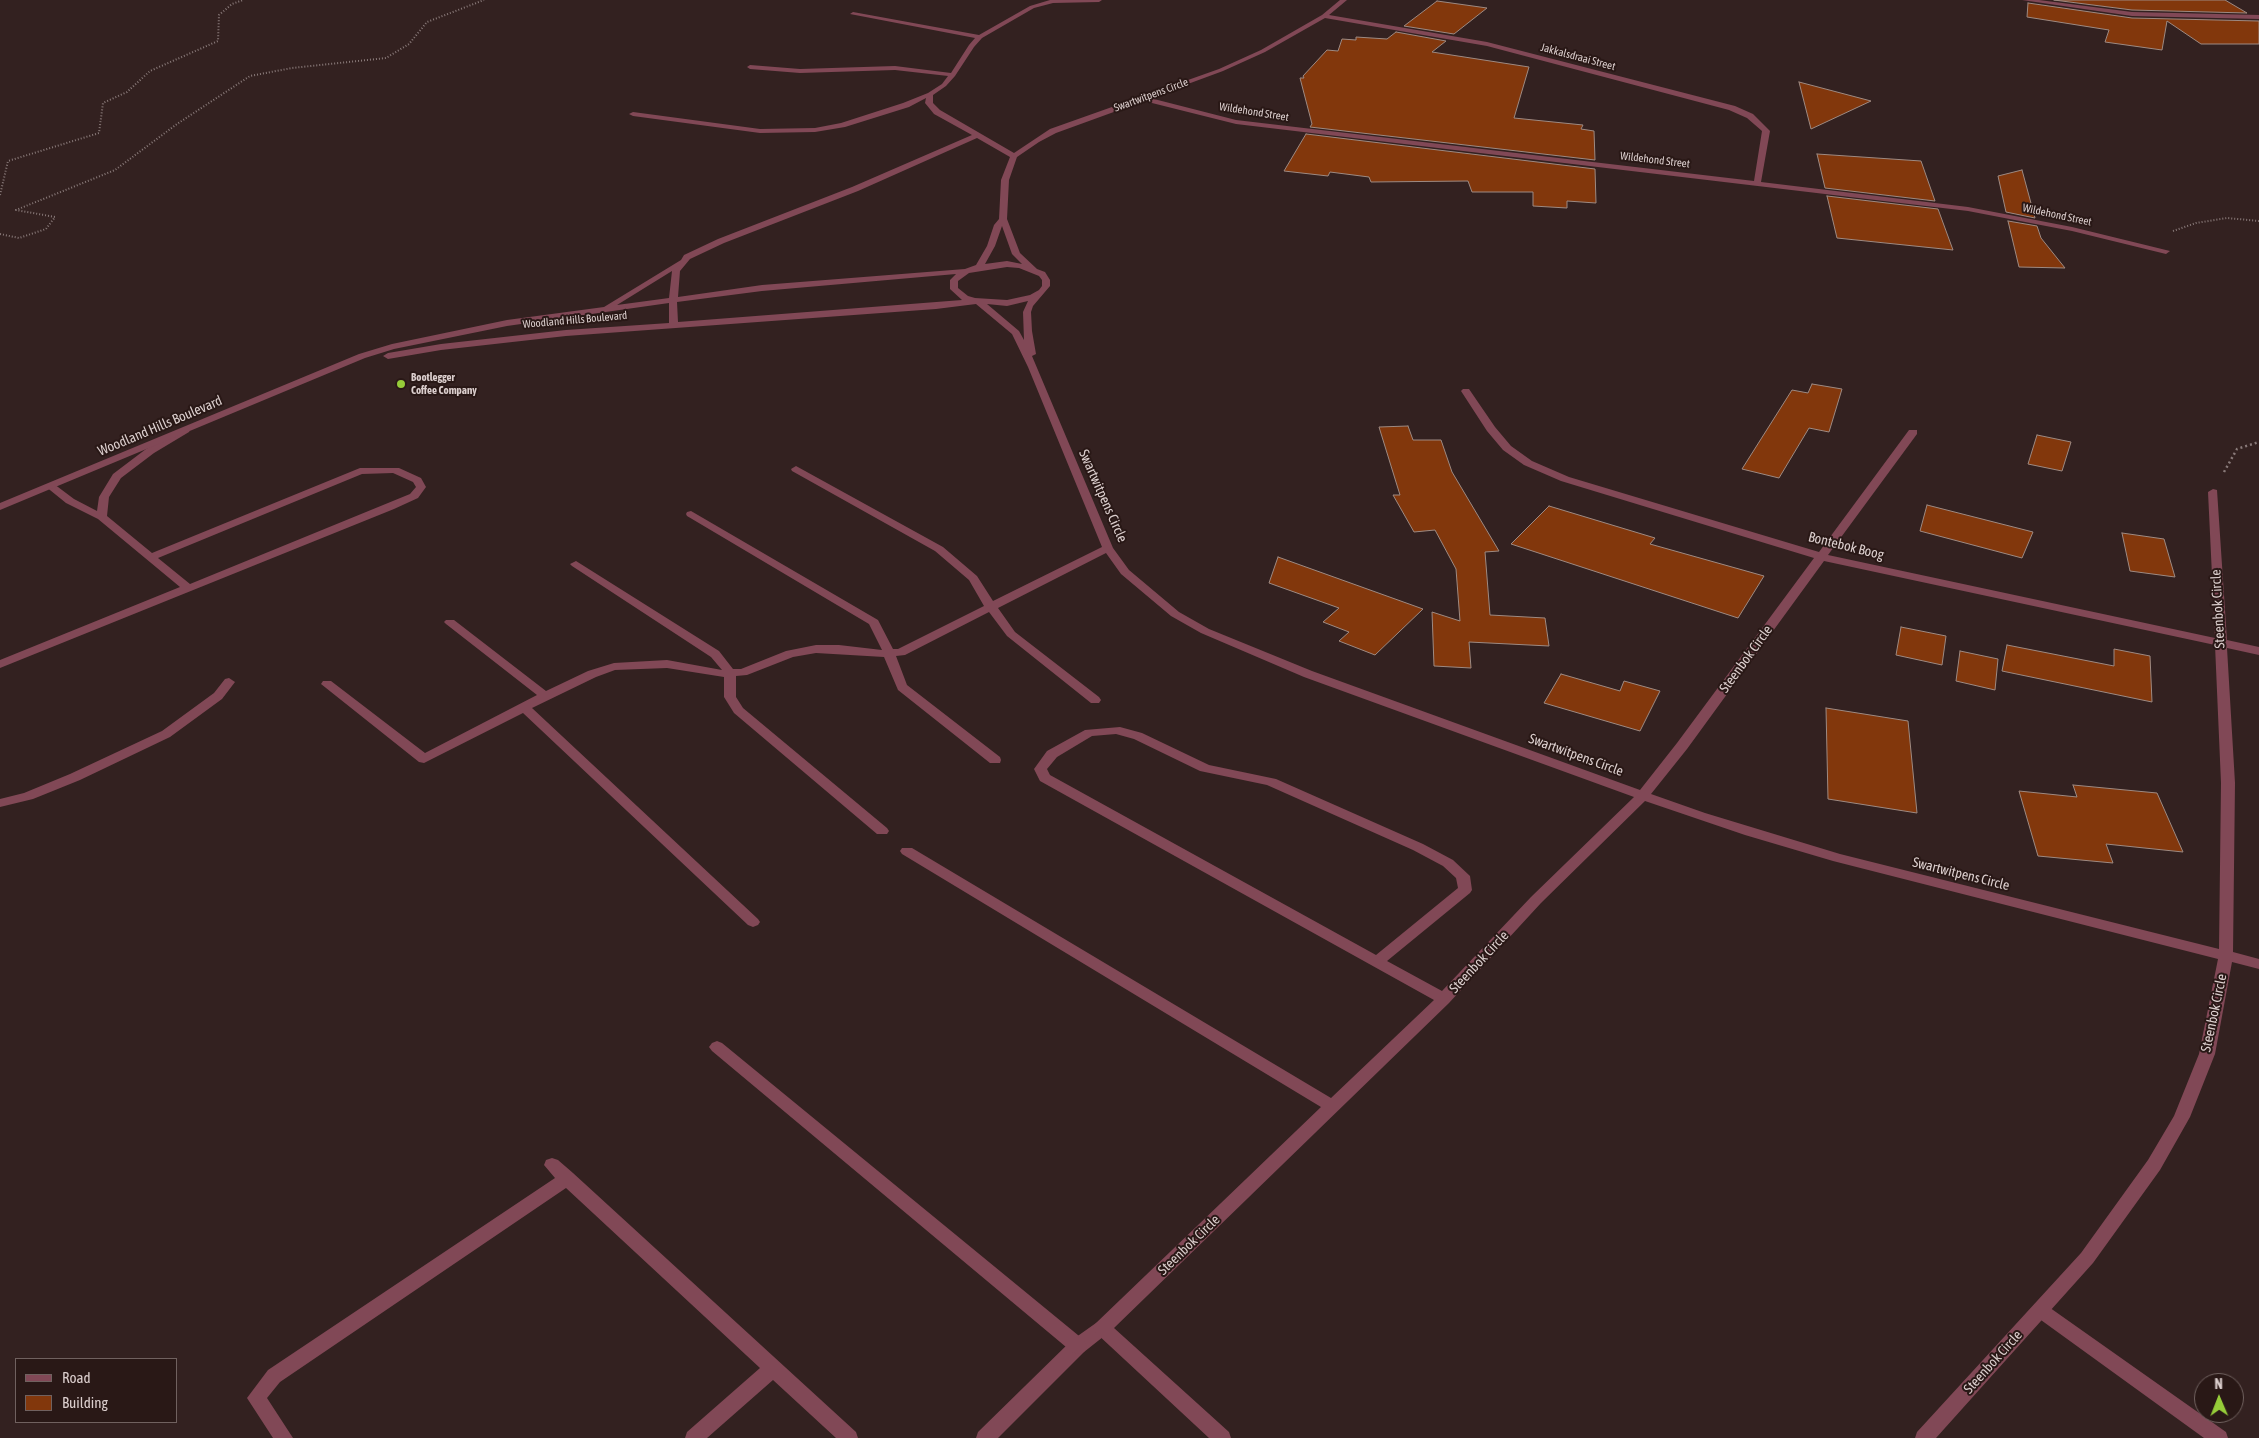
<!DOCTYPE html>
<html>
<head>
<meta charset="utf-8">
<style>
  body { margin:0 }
  #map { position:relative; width:2259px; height:1438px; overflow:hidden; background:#332120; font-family:"Asap Condensed",sans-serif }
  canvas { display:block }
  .legend { position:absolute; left:15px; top:1358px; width:162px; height:65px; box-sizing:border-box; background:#291816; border:1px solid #70615f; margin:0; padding:6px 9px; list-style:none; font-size:15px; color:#dbcecd }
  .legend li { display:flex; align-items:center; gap:10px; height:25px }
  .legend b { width:25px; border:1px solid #70615f }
  .north { position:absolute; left:2194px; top:1373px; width:50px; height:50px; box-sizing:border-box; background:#291816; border:1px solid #70615f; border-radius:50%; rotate:359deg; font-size:14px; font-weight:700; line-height:20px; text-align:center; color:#dbcecd }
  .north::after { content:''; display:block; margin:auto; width:18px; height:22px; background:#96cc39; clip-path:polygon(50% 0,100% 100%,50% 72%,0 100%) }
</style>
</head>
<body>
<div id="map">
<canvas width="2259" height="1438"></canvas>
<ul class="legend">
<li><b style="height:6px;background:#814856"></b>Road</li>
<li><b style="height:14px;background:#82370c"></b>Building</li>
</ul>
<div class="north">N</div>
</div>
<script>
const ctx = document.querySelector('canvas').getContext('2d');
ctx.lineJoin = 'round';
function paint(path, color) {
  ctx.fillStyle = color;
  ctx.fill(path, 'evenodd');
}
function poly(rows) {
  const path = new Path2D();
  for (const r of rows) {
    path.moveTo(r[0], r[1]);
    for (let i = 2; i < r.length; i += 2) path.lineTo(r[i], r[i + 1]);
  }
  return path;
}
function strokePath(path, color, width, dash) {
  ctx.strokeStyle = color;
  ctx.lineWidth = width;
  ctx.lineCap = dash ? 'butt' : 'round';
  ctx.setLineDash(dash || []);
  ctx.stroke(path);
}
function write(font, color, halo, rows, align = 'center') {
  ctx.font = font + ' "Asap Condensed",sans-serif';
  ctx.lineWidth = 4;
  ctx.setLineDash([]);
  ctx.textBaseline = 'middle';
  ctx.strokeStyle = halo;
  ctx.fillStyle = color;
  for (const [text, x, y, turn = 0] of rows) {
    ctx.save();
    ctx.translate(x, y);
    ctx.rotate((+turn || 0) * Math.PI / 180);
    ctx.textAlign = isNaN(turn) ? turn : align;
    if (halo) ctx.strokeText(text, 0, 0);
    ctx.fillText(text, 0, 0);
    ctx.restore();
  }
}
const building = poly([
  [2054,0,2225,0,2247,13,2132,10,2054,0],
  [1437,1,1487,8,1454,34,1404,26,1437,1],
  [2028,3,2132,18,2259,21,2259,44,2201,44,2167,21,2162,50,2105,42,2109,30,2027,17,2028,3],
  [1396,32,1446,41,1432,52,1529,67,1514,118,1583,125,1581,129,1594,131,1595,160,1310,127,1312,124,1300,78,1304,78,1303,76,1327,50,1338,51,1342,39,1356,40,1356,37,1387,39,1396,32],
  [1799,82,1871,101,1811,129,1799,82],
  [1306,134,1595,169,1596,203,1567,201,1567,208,1533,206,1533,192,1472,192,1468,181,1371,182,1369,177,1330,172,1328,176,1284,171,1306,134],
  [1817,154,1921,161,1935,201,1825,188,1817,154],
  [2022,170,2035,218,2006,212,1998,176,2022,170],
  [1827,196,1938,209,1953,250,1837,238,1827,196],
  [2008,221,2037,226,2041,238,2065,268,2019,267,2008,221],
  [1812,384,1842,389,1829,432,1809,428,1779,478,1742,469,1792,390,1808,393,1812,384],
  [1408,426,1413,440,1441,440,1452,472,1499,551,1485,552,1490,615,1545,618,1549,646,1469,642,1471,668,1434,666,1432,612,1460,621,1456,569,1435,530,1414,532,1393,495,1400,495,1379,427,1408,426],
  [2037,435,2071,442,2062,471,2028,464,2037,435],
  [1927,505,2033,532,2022,558,1920,531,1927,505],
  [1549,506,1655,538,1650,544,1764,576,1738,618,1511,544,1549,506],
  [2122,533,2164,539,2175,577,2130,571,2122,533],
  [1278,557,1423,609,1375,655,1339,641,1349,632,1323,622,1339,608,1269,583,1278,557],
  [1901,627,1946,636,1942,665,1896,655,1901,627],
  [2007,645,2114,666,2114,649,2150,656,2152,702,2002,671,2007,645],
  [1960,651,1998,659,1995,690,1956,681,1960,651],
  [1561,674,1620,691,1624,681,1660,691,1640,731,1544,703,1561,674],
  [1826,708,1908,721,1917,813,1828,799,1826,708],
  [2073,785,2157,793,2183,852,2106,844,2113,863,2038,856,2019,791,2077,797,2073,785]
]);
const pathFar1 = poly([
  [0,195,8,161,99,133,103,103,127,92,150,71,218,41,219,15,232,4,243,0],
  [2173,231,2196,223,2227,218,2259,221],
  [0,234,19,238,46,229,55,217,16,210,115,170,177,124,250,76,292,68,386,58,409,44,427,22,484,0]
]);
const path = poly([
  [2224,472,2237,449,2259,442]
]);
const lane = poly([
  [185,427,190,430,189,432,154,453,121,478,109,497,107,516,152,553,360,468,399,468,421,478,426,487,418,498,394,509,0,668,0,660,180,587,98,519,66,503,45,486,50,483,54,484,74,499,97,511,99,497,113,474,146,449,185,427],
  [393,473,413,482,416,487,410,494,190,584,158,558,362,474,393,473],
  [229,678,235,682,222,699,170,737,80,780,33,799,0,807,0,799,24,793,70,774,162,731,214,693,225,679,229,678],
  [2040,1302,2046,1305,2226,1432,2228,1438,2204,1438,2034,1315,2031,1310,2034,1305,2040,1302],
  [1102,1320,1108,1323,1111,1328,1108,1333,1084,1352,998,1438,976,1438,978,1432,1072,1340,1096,1323,1102,1320]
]);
const street = poly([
  [1050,0,1102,0,1099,2,1053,3,1034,8,982,38,974,47,955,76,946,86,933,95,933,103,940,110,1014,153,1050,129,1219,69,1261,50,1322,15,1340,0,1347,0,1329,15,1487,42,1735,106,1753,114,1770,131,1761,182,1968,207,2072,227,2170,251,2166,254,2072,231,1968,211,1236,124,1144,101,1056,133,1039,142,1017,157,1009,180,1007,219,1020,253,1037,269,1045,272,1050,280,1050,286,1033,306,1031,312,1032,331,1036,354,1032,356,1113,548,1129,570,1179,612,1209,629,1312,671,1640,790,1677,743,1814,558,1561,481,1524,465,1503,450,1487,431,1461,391,1463,389,1469,389,1495,427,1511,446,1532,461,1569,477,1819,552,1909,430,1917,430,1917,434,1828,555,2215,638,2208,492,2213,489,2217,490,2227,640,2259,647,2259,655,2227,648,2235,783,2233,952,2259,959,2259,969,2232,962,2215,1054,2190,1117,2160,1170,2093,1263,1936,1438,1915,1438,1917,1432,2081,1253,2148,1160,2174,1116,2199,1054,2218,959,1833,861,1745,835,1645,801,1541,903,1449,1003,1114,1328,1229,1432,1231,1438,1209,1438,1096,1333,1093,1328,1096,1323,1321,1107,902,854,900,851,902,848,912,848,1331,1098,1434,1000,1040,781,1034,769,1047,751,1085,730,1120,727,1142,733,1209,765,1276,779,1423,844,1453,860,1470,876,1472,890,1470,893,1387,961,1442,991,1531,897,1634,797,1304,677,1201,633,1171,616,1121,574,1106,553,998,608,1015,632,1099,697,1101,700,1099,703,1091,703,1007,636,989,612,905,655,896,656,907,685,1000,757,1001,760,1000,763,990,763,898,690,884,657,816,653,793,657,747,675,736,676,736,697,743,708,887,828,889,831,887,834,877,834,734,713,724,697,724,677,667,668,615,670,596,677,532,708,758,919,760,922,758,925,753,927,748,925,523,713,424,763,419,762,321,684,323,681,331,681,425,753,537,695,446,624,444,622,446,620,454,620,546,691,588,671,614,663,667,660,722,670,711,657,572,566,570,564,576,561,719,651,733,669,741,669,786,651,816,645,839,645,882,650,869,624,687,516,686,514,687,512,691,511,878,620,893,649,898,649,984,606,969,580,935,551,792,471,791,469,796,466,943,547,977,576,993,601,1102,547,1028,367,1012,334,976,304,936,309,566,336,441,350,388,359,383,356,388,353,441,344,566,330,669,323,669,303,507,326,394,349,365,358,0,510,0,503,359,354,392,344,507,320,604,307,681,260,684,255,718,239,852,187,972,135,934,114,925,103,926,98,909,107,845,127,815,132,760,133,633,116,629,114,633,112,760,129,815,128,841,123,903,103,928,93,942,84,948,76,895,70,800,73,750,69,747,67,750,65,800,69,895,66,951,73,969,45,975,38,850,14,853,12,979,35,1030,6,1050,0],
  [1325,18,1487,46,1729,110,1747,118,1762,131,1754,181,1236,120,1150,98,1223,71,1265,52,1325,18],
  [977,138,1010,157,1001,180,999,219,994,225,987,246,976,265,965,269,762,285,678,297,680,271,690,259,724,243,858,191,977,138],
  [1002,226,1012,254,1022,264,1007,261,985,264,995,246,1002,226],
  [1007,267,1019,268,1039,276,1042,280,1042,286,1039,290,1030,295,1007,300,975,298,968,296,958,288,958,281,969,273,1007,267],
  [672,271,669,298,617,305,672,271],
  [956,274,950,280,950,289,962,300,678,322,677,302,762,291,956,274],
  [1028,301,1023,312,1024,340,1019,331,987,304,1007,306,1028,301],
  [1824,561,2215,645,2221,783,2219,949,1840,854,1705,813,1651,794,1687,749,1824,561],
  [1116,734,1134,739,1200,771,1267,785,1413,850,1443,866,1456,878,1458,888,1376,955,1050,775,1047,769,1057,757,1092,736,1116,734],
  [2022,0,2039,0,2132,12,2259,15,2259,19,2132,16,2022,0],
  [717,1041,722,1043,1084,1340,1087,1346,1084,1352,1078,1354,1072,1352,712,1051,709,1047,712,1043,717,1041],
  [552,1158,558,1160,573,1173,856,1432,858,1438,836,1438,773,1380,707,1438,685,1438,687,1432,760,1368,566,1188,280,1382,267,1398,293,1438,273,1438,247,1398,268,1370,555,1178,544,1165,546,1160,552,1158]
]);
const markers = [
  [401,384,5,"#96cc39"]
];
const farStreetnames = [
  ["Jakkalsdraai Street",1578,57,15],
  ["Swartwitpens Circle",1151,95,-20],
  ["Wildehond Street",1254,112,9],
  ["Wildehond Street",1655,160,7],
  ["Wildehond Street",2057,215,12],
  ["Woodland Hills Boulevard",575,320,-5]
];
const farPoinames = [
  ["Bootlegger",411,378],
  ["Coffee Company",411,391]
];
const streetNames = [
  ["Woodland Hills Boulevard",160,426,-23],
  ["Swartwitpens Circle",1103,496,66],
  ["Bontebok Boog",1846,546,14],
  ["Steenbok Circle",2218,609,-93],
  ["Steenbok Circle",1746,659,-54],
  ["Swartwitpens Circle",1576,755,20],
  ["Swartwitpens Circle",1961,874,14],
  ["Steenbok Circle",1479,962,-47],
  ["Steenbok Circle",2214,1013,-78],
  ["Steenbok Circle",1189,1245,-44],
  ["Steenbok Circle",1993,1362,-48]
];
paint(building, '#82370c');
strokePath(building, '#9e8a82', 1);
strokePath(pathFar1, '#897a79', 2, [1, 2]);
strokePath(path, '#897a79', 2.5, [2, 3]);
paint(lane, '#814856');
paint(street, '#814856');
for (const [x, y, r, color] of markers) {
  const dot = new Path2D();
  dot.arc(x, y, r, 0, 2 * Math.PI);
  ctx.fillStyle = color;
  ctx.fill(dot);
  strokePath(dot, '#291816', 2);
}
write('11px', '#dbcecd', '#291816', farStreetnames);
write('bold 11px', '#dbcecd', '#291816', farPoinames, 'left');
write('14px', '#dbcecd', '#291816', streetNames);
</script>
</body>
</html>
